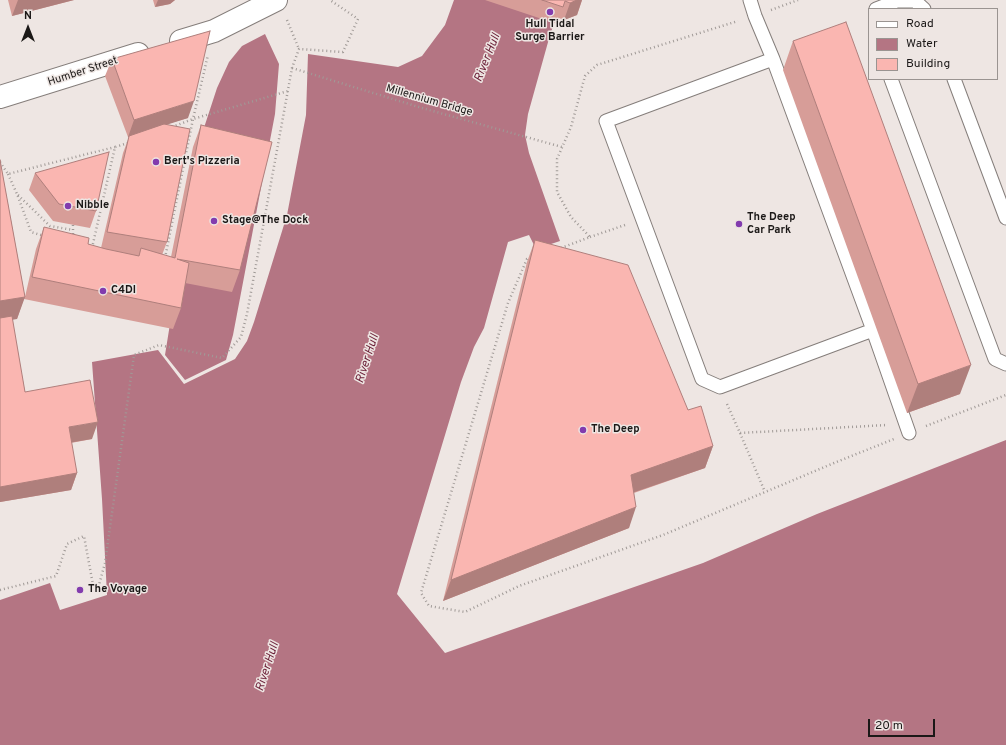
<!DOCTYPE html>
<html>
<head>
<meta charset="utf-8">
<style>
  body { margin:0 }
  #map { position:relative; width:1006px; height:745px; overflow:hidden; background:#eee6e3; font-family:Overpass,sans-serif }
  canvas { display:block }
  .legend { position:absolute; left:868px; top:8px; width:130px; height:72px; box-sizing:border-box; background:#eee6e3; border:1px solid #9a9491; margin:0; padding:5px 7px; list-style:none; font-size:12px; color:#1b1817 }
  .legend li { display:flex; align-items:center; gap:8px; height:20px }
  .legend b { width:20px; border:1px solid #9a9491 }
  .north { position:absolute; left:8px; top:8px; width:40px; height:40px; -webkit-text-stroke:3px #eee6e3; paint-order:stroke; rotate:0deg; font-size:11px; font-weight:700; line-height:16px; text-align:center; color:#1b1817 }
  .north::after { content:''; display:block; margin:auto; width:14px; height:18px; background:#1b1817; clip-path:polygon(50% 0,100% 100%,50% 72%,0 100%) }
  .scale { position:absolute; left:868px; top:719px; width:67px; height:18px; box-sizing:border-box; border:2px solid #1b1817; border-top:0; padding-left:5px; font-size:12px; line-height:14px; white-space:nowrap; color:#1b1817; -webkit-text-stroke:3px #eee6e3; paint-order:stroke }
</style>
</head>
<body>
<div id="map">
<canvas width="1006" height="745"></canvas>
<ul class="legend">
<li><b style="height:5px;background:#fff"></b>Road</li>
<li><b style="height:11px;background:#b47583"></b>Water</li>
<li><b style="height:11px;background:#fab6b1"></b>Building</li>
</ul>
<div class="north">N</div>
<div class="scale">20 m</div>
</div>
<script>
const ctx = document.querySelector('canvas').getContext('2d');
ctx.lineJoin = 'round';
function paint(path, color) {
  ctx.fillStyle = color;
  ctx.fill(path, 'evenodd');
}
function poly(rows) {
  const path = new Path2D();
  for (const r of rows) {
    path.moveTo(r[0], r[1]);
    for (let i = 2; i < r.length; i += 2) path.lineTo(r[i], r[i + 1]);
  }
  return path;
}
function strokePath(path, color, width, dash) {
  ctx.strokeStyle = color;
  ctx.lineWidth = width;
  ctx.lineCap = dash ? 'butt' : 'round';
  ctx.setLineDash(dash || []);
  ctx.stroke(path);
}
function write(font, color, halo, rows, align = 'center') {
  ctx.font = font + ' Overpass,sans-serif';
  ctx.lineWidth = 3;
  ctx.setLineDash([]);
  ctx.textBaseline = 'middle';
  ctx.strokeStyle = halo;
  ctx.fillStyle = color;
  for (const [text, x, y, turn = 0] of rows) {
    ctx.save();
    ctx.translate(x, y);
    ctx.rotate((+turn || 0) * Math.PI / 180);
    ctx.textAlign = isNaN(turn) ? turn : align;
    if (halo) ctx.strokeText(text, 0, 0);
    ctx.fillText(text, 0, 0);
    ctx.restore();
  }
}
const water = poly([
  [454,0,562,0,550,35,528,114,525,135,529,153,560,241,536,249,529,235,508,242,484,328,474,347,461,382,397,594,445,653,703,563,817,514,1006,440,1006,745,0,745,0,600,50,583,60,610,107,595,102,499,92,362,158,350,184,384,235,359,247,341,254,322,287,215,306,115,308,54,398,67,422,56,445,25],
  [265,34,279,64,275,114,233,335,226,360,185,380,165,355,199,143,217,88,229,62,242,46]
]);
const path = poly([
  [771,10,798,0],
  [287,20,299,49],
  [292,68,422,108,562,147],
  [172,127,193,119,288,91],
  [0,162,8,174,115,147],
  [8,174,17,194,31,232,44,236],
  [18,195,50,226,73,230],
  [73,225,73,237],
  [590,237,625,225],
  [92,248,115,147,128,143],
  [561,248,590,237,571,217,557,192,557,159,571,127,585,76,597,65,738,21],
  [165,258,193,119,208,55],
  [531,258,527,259,508,303,421,593,429,606,465,612,519,586,663,535,834,463,894,439],
  [727,404,740,433,887,425],
  [926,426,1006,395],
  [740,433,765,492],
  [0,590,56,576,67,544,84,536,93,585,99,585,105,563,134,355,159,345,222,358,241,337,247,314,292,68,299,49,343,52,358,19,330,0]
]);
const lane = poly([
  [750,0,755,16,773,59,873,330,720,387,702,379,606,121,773,59],
  [876,9,897,1,915,1,924,9],
  [891,79,995,359,1006,364],
  [954,79,1006,218],
  [873,330,909,433]
]);
const street = poly([
  [181,41,214,31,276,0],
  [0,97,138,54]
]);
const wall = poly([
  [8,0,74,0,12,16],
  [153,0,175,0,170,4,155,7],
  [485,0,582,0,577,15,564,20,559,18,557,24],
  [793,41,960,394,907,413,783,70],
  [112,59,188,118,167,124,167,242,162,255,171,257,193,147,201,125,240,270,232,292,185,283,181,308,173,329,24,299,24,298,17,319,12,319,25,392,92,439,71,443,77,473,71,490,0,502,0,160,25,297,36,249,44,227,88,244,101,248,123,153,129,137,128,137,105,76],
  [35,173,96,211,90,228,53,221,29,190],
  [535,240,688,410,713,446,705,468,634,493,629,528,443,601,527,262]
]);
const shadedWall = poly([
  [18,0,74,0,12,16],
  [158,0,175,0,170,4,155,7],
  [577,0,582,0,577,15,564,20,570,3],
  [194,101,188,118,128,137,134,120],
  [25,297,17,319,0,322,0,301],
  [971,365,960,394,907,413,918,384],
  [98,422,92,439,62,444,69,427],
  [713,446,705,468,623,496,631,475],
  [77,473,71,490,0,502,0,487],
  [636,507,629,528,443,601,451,580]
]);
const building = poly([
  [542,0,577,0,570,3,565,1,563,7,542,0],
  [846,22,971,365,918,384,793,41,846,22],
  [210,31,194,101,134,120,112,59,210,31],
  [164,124,190,129,167,242,107,232,129,136,164,124],
  [201,125,272,142,240,270,177,259,189,263,181,308,32,277,44,227,89,238,88,244,106,249,139,256,141,248,175,258,201,125],
  [109,152,96,211,59,204,35,173,109,152],
  [0,160,25,297,0,301,0,160],
  [535,240,628,265,688,410,701,406,713,446,631,475,636,507,451,580,535,240],
  [12,316,25,392,90,380,98,422,69,427,77,473,0,487,0,318,12,316]
]);
const markers = [
  [550,12,4,"#823bae"],
  [156,162,4,"#823bae"],
  [68,206,4,"#823bae"],
  [214,221,4,"#823bae"],
  [739,224,4,"#823bae"],
  [103,291,4,"#823bae"],
  [583,430,4,"#823bae"],
  [80,590,4,"#823bae"]
];
const poiNames = [
  ["Hull Tidal",550,25,"center"],
  ["Surge Barrier",550,38,"center"],
  ["Bert's Pizzeria",164,162],
  ["Nibble",76,206],
  ["The Deep",747,218],
  ["Car Park",747,231],
  ["Stage@The Dock",222,221],
  ["C4DI",111,291],
  ["The Deep",591,430],
  ["The Voyage",88,590]
];
const streetNames = [
  ["Humber Street",83,72,-18],
  ["Millennium Bridge",429,101,16]
];
const waterNames = [
  ["River Hull",488,58,-68],
  ["River Hull",368,359,-72],
  ["River Hull",268,667,-72]
];
paint(water, '#b47583');
strokePath(lane, '#857e7b', 15);
strokePath(street, '#857e7b', 24);
strokePath(path, '#a09a97', 2.5, [1, 3]);
strokePath(lane, '#fff', 13);
strokePath(street, '#fff', 22);
paint(wall, '#d79d98');
paint(shadedWall, '#af7f7c');
paint(building, '#fab6b1');
strokePath(building, '#af7f7c', 1);
for (const [x, y, r, color] of markers) {
  const dot = new Path2D();
  dot.arc(x, y, r, 0, 2 * Math.PI);
  ctx.fillStyle = color;
  ctx.fill(dot);
  strokePath(dot, '#eee6e3', 1.5);
}
write('bold 11px', '#1b1817', '#eee6e3', poiNames, 'left');
write('11px', '#1b1817', '#eee6e3', streetNames);
write('italic 12px', '#6a1e36', '#eee6e3', waterNames);
</script>
</body>
</html>
